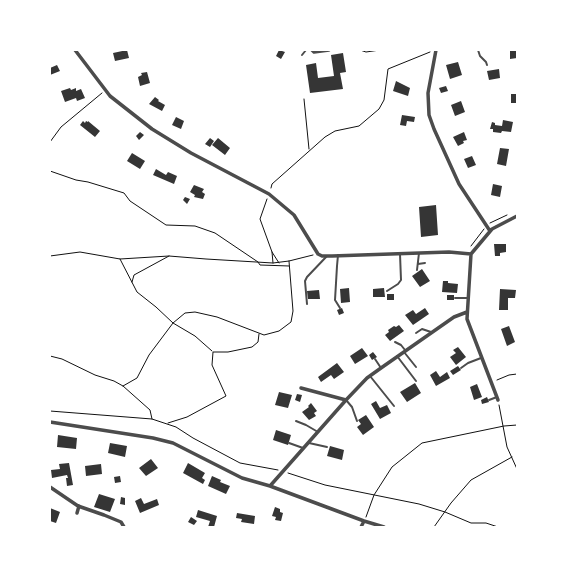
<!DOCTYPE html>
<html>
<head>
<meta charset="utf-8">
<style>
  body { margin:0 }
  #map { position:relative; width:567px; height:577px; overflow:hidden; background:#fff; font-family:Georgia,serif }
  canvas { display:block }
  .frame { position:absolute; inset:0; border:51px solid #fff; pointer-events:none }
</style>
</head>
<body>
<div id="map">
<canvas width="567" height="577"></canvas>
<div class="frame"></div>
</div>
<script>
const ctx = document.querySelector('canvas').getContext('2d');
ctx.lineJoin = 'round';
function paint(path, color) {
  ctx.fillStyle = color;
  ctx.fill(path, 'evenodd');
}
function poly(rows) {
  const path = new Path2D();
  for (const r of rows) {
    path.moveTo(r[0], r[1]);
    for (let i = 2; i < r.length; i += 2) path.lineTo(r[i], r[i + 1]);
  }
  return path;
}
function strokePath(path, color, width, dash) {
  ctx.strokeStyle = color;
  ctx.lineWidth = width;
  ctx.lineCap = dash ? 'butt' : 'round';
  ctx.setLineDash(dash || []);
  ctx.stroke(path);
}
const building = poly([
  [127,50,129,58,115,61,113,53],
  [279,50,285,52,281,59,276,56],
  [510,51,517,51,517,58,510,59],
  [343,53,346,72,340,73,343,89,310,93,306,65,316,63,318,78,334,76,331,55],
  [458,62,462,75,450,79,446,65],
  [57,65,60,71,50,75,50,68],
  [499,69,500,78,489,80,487,71],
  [147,72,150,83,140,86,138,77,142,75,141,73],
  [396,81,410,88,408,96,393,91],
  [446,86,448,91,441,93,439,88],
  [70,88,71,90,76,88,76,91,81,89,85,98,77,101,76,98,65,102,61,91],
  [511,94,517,94,517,103,511,103],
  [155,97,159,100,158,101,165,105,162,111,149,104],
  [461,101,465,112,455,116,451,105],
  [402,115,415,117,414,122,407,121,406,126,400,125],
  [176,117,184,121,181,129,172,125],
  [503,120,513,122,511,132,502,131,501,133,493,132,493,129,490,129,492,122,495,123,495,125,502,126],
  [83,121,85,123,86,121,88,122,88,121,100,131,95,137,80,125],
  [140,132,144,135,139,140,136,136],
  [464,132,467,140,463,141,464,143,458,146,453,137],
  [210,138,214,141,210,147,205,144],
  [218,138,230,148,225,155,212,145],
  [500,148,509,149,506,166,497,164],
  [132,153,145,161,140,169,127,161],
  [472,156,476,165,468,168,464,159],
  [156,169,166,175,168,172,177,176,174,184,153,175],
  [493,184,502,186,500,197,491,195],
  [194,185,204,189,202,192,205,194,203,199,194,197,195,195,190,192],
  [185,197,190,199,187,204,183,200],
  [436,205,438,235,421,237,419,207],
  [494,244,506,244,506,252,500,253,500,256,495,256],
  [422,269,430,281,420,287,412,276],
  [443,281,448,281,448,283,458,284,457,293,442,292],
  [349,288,350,302,341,303,340,289],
  [384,288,385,297,373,297,373,289],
  [500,289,516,290,515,298,508,298,508,310,499,310],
  [319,290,320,299,308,299,307,291],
  [387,294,394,294,394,300,387,300],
  [447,295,454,295,454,300,447,300],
  [342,308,344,313,339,315,337,310],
  [425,308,429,314,413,325,405,315,413,310,416,314],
  [399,325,404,331,390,341,385,335,389,332,388,330,394,326,396,327],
  [509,326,515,342,507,346,501,329],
  [458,347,466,357,456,365,450,357,456,353,453,350],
  [362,348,368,356,355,364,350,356],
  [373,352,377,357,372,360,369,355],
  [337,363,344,372,334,379,331,375,321,382,318,377],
  [458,366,461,370,453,375,450,371],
  [436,371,440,377,447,372,450,378,436,386,430,375],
  [415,383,421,393,407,402,400,392],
  [477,384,482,397,474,400,470,387],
  [279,392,292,395,288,408,275,405],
  [297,394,302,395,300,402,295,400],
  [487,397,489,402,482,404,481,400],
  [376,401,380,408,387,405,391,413,380,419,371,404],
  [311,403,317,411,314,413,316,416,309,420,302,412,309,407,308,406],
  [366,415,374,427,363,435,357,427,361,424,358,420],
  [276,430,291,435,288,445,273,440],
  [58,435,77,438,76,449,57,447],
  [110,443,127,446,125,457,108,453],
  [330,446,344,450,342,460,327,456],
  [151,459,158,468,146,476,139,468],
  [69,463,73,485,67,486,66,478,68,478,67,475,52,478,51,470,60,469,59,464],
  [188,463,205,473,202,478,205,480,203,484,183,473],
  [101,464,102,474,86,476,85,466],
  [120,476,121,482,115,483,114,477],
  [212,476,221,480,220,482,230,486,226,494,208,486],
  [99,494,115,499,110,512,94,507],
  [121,497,125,498,125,505,120,504],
  [141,498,144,504,157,499,159,505,140,513,135,501],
  [275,507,280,509,280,512,283,513,281,521,275,520,276,517,272,516],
  [50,508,60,512,56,523,50,521],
  [198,510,217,516,214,527,208,527,210,521,196,517],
  [237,513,255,516,254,524,241,522,242,519,236,518],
  [191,517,197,521,194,525,188,522]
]);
const path = poly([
  [360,50,366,52,380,50],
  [304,99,309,149],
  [50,142,61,127,102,93],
  [50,171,76,180,88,182,124,193,130,201,166,225,195,226,215,233,258,262,260,265,289,266],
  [271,188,272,184,325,137,335,131,359,126,379,109,384,100,388,69,430,52],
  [267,199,260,219,272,252,279,263],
  [490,223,507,215],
  [471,246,484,229],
  [272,252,273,263],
  [50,256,80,252,120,259,169,256,206,259,273,263,289,261,313,255],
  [120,259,137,292,156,307,173,323,195,336,212,351],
  [132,282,134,275,169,256],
  [50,356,62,359,95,375,114,381,123,386,150,410,152,419],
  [497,380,509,375,517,374],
  [123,386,137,378,149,355,173,323,185,313,195,312,217,317,264,335,279,331,291,322,293,311,289,261],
  [499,405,507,447,517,469],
  [50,411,152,419,176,427,193,438,240,463,278,470],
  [168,423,187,417,226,396,212,365,213,352,228,352,252,347,258,342,259,334],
  [288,473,325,485,419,504,445,512,471,523,486,523,498,527],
  [366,517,374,495,392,467,422,443,504,426,517,425],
  [434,527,451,503,471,480,512,457]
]);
const service = poly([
  [478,50,480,56,486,62,487,65],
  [302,55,306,50],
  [338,255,337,266,335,300,340,308],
  [418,264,425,263],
  [417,270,419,253],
  [387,291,398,284,401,280,400,254],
  [455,298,468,298],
  [307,304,305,281,307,277,327,256],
  [416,333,422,329,431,332],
  [395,342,401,345,405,350],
  [404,352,416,367],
  [397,356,416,381],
  [375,359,381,368],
  [461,368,468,363,481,358],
  [370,376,394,406],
  [346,400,352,407,357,421],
  [489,400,497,397],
  [296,421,306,425,318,432],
  [289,443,303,448],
  [309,443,327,447]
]);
const minor = poly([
  [75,50,110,96,152,129,191,153,269,194,294,215,318,254,322,256,332,256,449,252,471,254],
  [312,50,314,52,329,50],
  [436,50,428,93,429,115,434,129,459,184,490,231],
  [471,254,467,319,498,400],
  [471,254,492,229,517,216],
  [301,388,346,400,367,378,381,368,454,317,467,312],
  [50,422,153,438,173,443,242,478,270,486,364,521,384,527],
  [270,486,346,400],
  [50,487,78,506,104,515,121,522,124,527],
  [77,513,79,506],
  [361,527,364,521]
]);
paint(building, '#353535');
strokePath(path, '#111', 1);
strokePath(service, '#4c4c4c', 2);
strokePath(minor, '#4c4c4c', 3.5);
</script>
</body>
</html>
